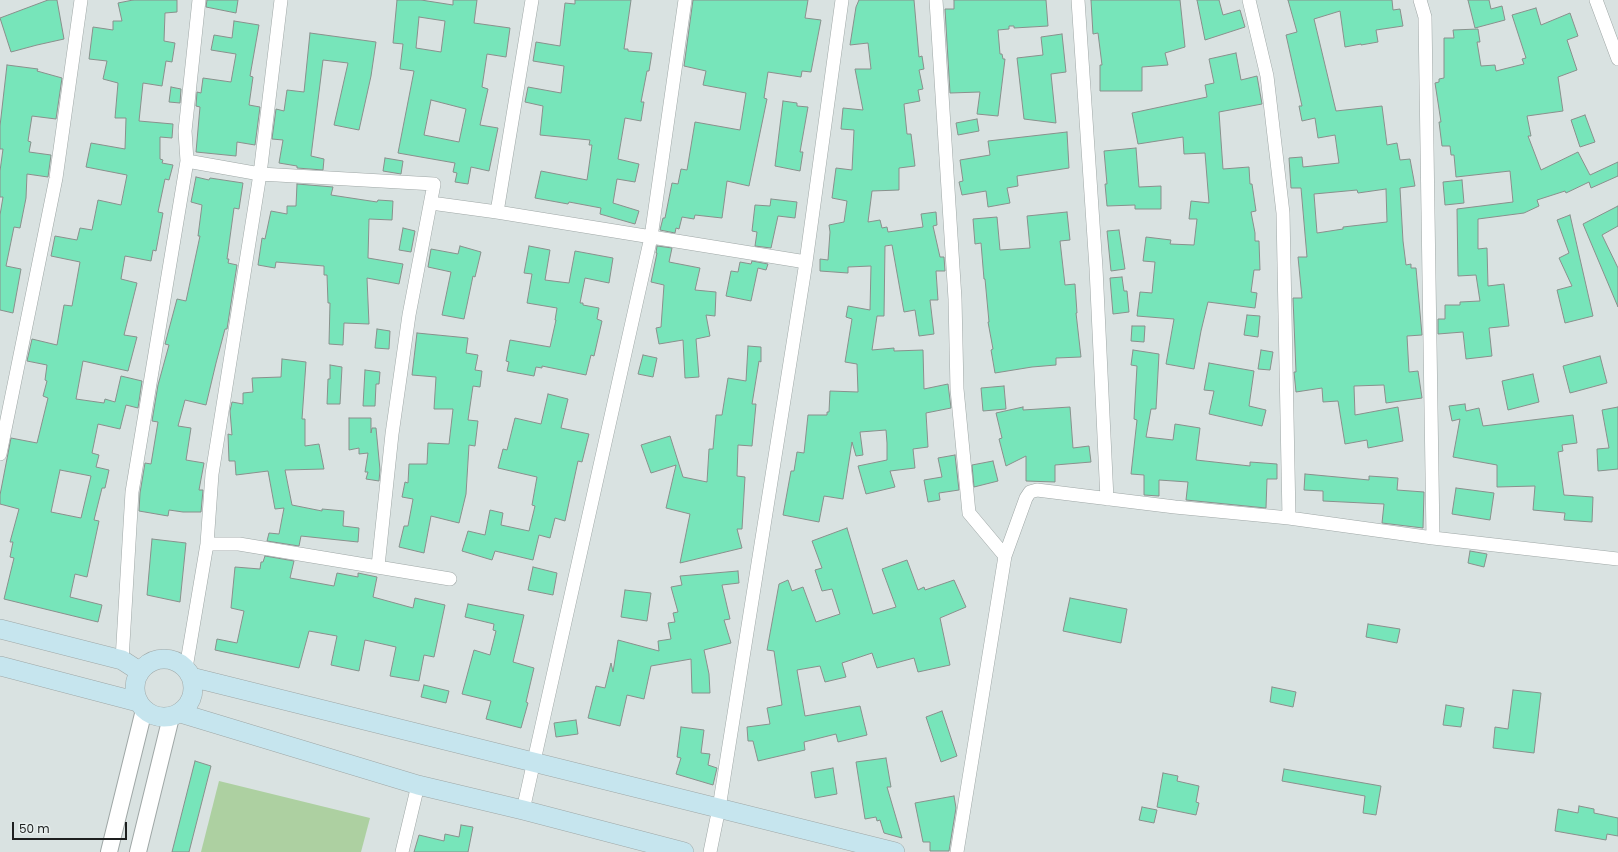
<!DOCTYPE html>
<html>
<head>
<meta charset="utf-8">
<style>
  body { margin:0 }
  #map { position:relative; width:1618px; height:852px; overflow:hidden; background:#d9e2e1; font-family:Poppins,sans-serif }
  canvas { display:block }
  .scale { position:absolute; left:12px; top:822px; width:115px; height:18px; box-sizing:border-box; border:2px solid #1d1f1f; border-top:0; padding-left:5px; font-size:12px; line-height:14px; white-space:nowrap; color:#1d1f1f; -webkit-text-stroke:3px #e7efee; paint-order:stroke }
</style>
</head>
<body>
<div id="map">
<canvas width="1618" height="852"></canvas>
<div class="scale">50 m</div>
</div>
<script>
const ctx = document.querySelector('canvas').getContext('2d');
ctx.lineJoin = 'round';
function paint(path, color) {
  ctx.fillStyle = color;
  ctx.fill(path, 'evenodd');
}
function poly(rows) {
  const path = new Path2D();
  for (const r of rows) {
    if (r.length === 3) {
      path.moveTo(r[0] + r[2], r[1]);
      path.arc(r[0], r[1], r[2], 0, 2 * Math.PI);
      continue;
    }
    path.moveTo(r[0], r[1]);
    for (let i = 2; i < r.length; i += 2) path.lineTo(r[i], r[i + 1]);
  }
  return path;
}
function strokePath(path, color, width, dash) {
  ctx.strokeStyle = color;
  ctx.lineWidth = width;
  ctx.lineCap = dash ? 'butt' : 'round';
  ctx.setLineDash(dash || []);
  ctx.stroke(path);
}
const green = poly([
  [219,781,370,818,361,852,201,852]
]);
const building = poly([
  [48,0,57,0,64,39,37,45,11,52,0,18,48,0],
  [133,0,177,0,177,12,165,13,164,41,175,43,172,62,166,61,162,86,143,83,139,121,173,124,172,138,160,137,160,159,163,160,162,163,173,165,169,180,165,179,158,212,163,213,156,251,153,250,151,261,125,256,121,279,137,283,124,335,137,337,128,371,83,361,76,399,104,403,105,399,115,402,121,376,142,381,138,408,126,405,120,429,98,424,92,453,99,455,96,467,109,470,105,488,102,488,94,520,99,521,87,577,75,574,70,597,102,605,98,622,4,599,14,558,10,557,13,542,10,542,19,509,0,504,0,495,11,438,37,443,48,398,43,396,47,381,45,380,47,365,27,361,32,339,57,345,64,305,72,306,80,262,51,256,55,236,77,240,80,228,92,230,98,200,121,205,127,175,86,167,91,143,125,149,126,118,115,118,118,83,103,79,107,61,89,59,93,27,113,30,113,21,122,21,118,3,133,0],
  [60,470,91,476,81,518,51,512,60,470],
  [207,0,238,0,236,13,206,7,207,0],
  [397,0,421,0,453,5,453,0,477,0,474,23,510,28,506,57,487,54,482,87,488,89,480,125,498,128,489,171,471,167,468,184,455,182,457,173,453,172,455,163,398,153,414,71,400,69,403,44,393,43,397,0],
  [419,17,445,21,441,52,416,48,419,17],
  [431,100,466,109,459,142,424,135,431,100],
  [575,0,631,0,624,49,628,49,628,51,652,53,649,71,647,71,641,102,644,102,641,121,625,118,618,159,639,164,635,182,617,179,613,203,639,211,635,224,600,214,601,208,569,202,568,204,535,198,541,171,587,180,592,145,589,145,590,140,540,135,543,106,525,102,528,87,561,93,564,66,533,61,536,42,560,46,565,3,575,4,575,0],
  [693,0,808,0,805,18,821,20,811,72,802,71,801,77,768,72,764,98,767,99,749,186,727,181,722,218,695,215,694,219,682,217,679,229,676,228,675,233,660,230,663,218,665,218,672,183,678,184,681,169,687,170,695,122,740,130,746,93,703,85,706,71,684,66,693,0],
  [859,0,914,0,919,57,922,56,924,69,919,70,923,89,918,90,920,101,904,104,907,134,911,134,915,166,899,168,899,190,872,191,868,222,880,220,882,228,887,227,888,232,923,227,921,214,936,212,937,225,933,226,940,257,944,257,945,271,936,271,938,300,930,300,934,334,919,336,915,310,904,312,892,245,885,246,884,316,877,316,872,350,894,348,894,351,923,350,924,389,948,384,951,408,926,413,928,447,913,449,915,468,890,471,895,487,866,494,858,466,887,460,887,443,886,430,860,432,863,455,856,456,852,442,843,499,824,496,819,522,783,515,791,471,794,471,797,452,804,453,808,415,827,415,827,412,829,412,830,391,858,392,857,364,845,362,852,319,846,317,848,306,870,310,871,266,848,267,848,273,820,271,820,259,828,260,830,232,829,225,844,222,847,201,832,198,836,168,852,170,854,130,841,129,843,108,863,110,855,69,871,69,868,43,850,45,856,7,859,0],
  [954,0,1046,0,1048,26,1014,28,1014,26,1009,26,1009,29,998,30,1000,54,1002,54,1003,59,1005,59,998,116,977,114,980,92,950,93,945,9,954,9,954,0],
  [1091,0,1180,0,1185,47,1165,53,1168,65,1142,67,1142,91,1100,91,1100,65,1102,65,1098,33,1093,34,1091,0],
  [1197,0,1219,0,1223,15,1240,10,1245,27,1205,40,1197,0],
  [1288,0,1392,0,1393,10,1400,9,1403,26,1376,30,1378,42,1361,45,1361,44,1345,47,1340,11,1314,19,1336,111,1382,106,1387,145,1397,143,1400,160,1410,159,1415,186,1400,188,1403,241,1406,265,1411,264,1411,268,1416,268,1422,335,1407,336,1409,372,1418,371,1422,398,1386,403,1384,385,1354,386,1355,415,1398,407,1403,441,1368,448,1367,440,1345,444,1338,401,1323,402,1322,388,1296,392,1294,372,1296,372,1293,298,1302,298,1298,257,1307,257,1301,188,1291,188,1289,158,1302,157,1303,167,1339,163,1335,135,1318,138,1315,118,1302,121,1299,106,1302,106,1286,35,1297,32,1288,0],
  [1386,189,1387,222,1343,227,1343,229,1317,233,1314,194,1357,190,1358,193,1386,189],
  [1468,0,1489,0,1491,9,1502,6,1505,20,1475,28,1468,0],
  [1536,8,1541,25,1570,13,1578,36,1567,40,1577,70,1558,77,1563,111,1527,116,1531,136,1528,136,1541,170,1578,152,1590,175,1618,162,1618,176,1591,188,1589,182,1566,193,1565,191,1537,200,1539,206,1524,213,1478,219,1478,249,1487,248,1488,286,1504,284,1509,326,1489,328,1492,356,1466,359,1463,332,1438,334,1438,319,1445,319,1445,305,1460,305,1460,302,1480,301,1476,275,1458,276,1457,209,1513,202,1510,171,1456,177,1454,155,1451,155,1450,146,1442,146,1439,122,1441,122,1435,83,1439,82,1439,79,1444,78,1444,38,1454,38,1453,30,1478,29,1480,42,1477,42,1481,66,1495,65,1496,71,1524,64,1522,59,1526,58,1512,15,1536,8],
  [234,21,259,25,250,76,253,77,249,105,260,107,255,145,237,142,236,156,196,152,200,107,196,106,197,92,201,93,203,78,231,82,236,54,211,50,214,35,232,38,234,21],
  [310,33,376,42,371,76,359,130,334,125,348,63,323,60,311,156,324,159,323,170,297,168,297,166,279,163,283,140,272,139,276,109,284,111,287,90,304,92,310,33],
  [1062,34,1066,72,1051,74,1056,123,1024,119,1017,58,1043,55,1041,37,1062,34],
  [1236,53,1241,80,1257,76,1262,104,1219,112,1223,169,1249,167,1250,184,1252,184,1256,211,1251,212,1255,233,1255,241,1259,241,1260,270,1254,270,1251,292,1257,293,1255,308,1208,302,1201,331,1194,369,1166,364,1174,319,1137,316,1140,292,1152,293,1155,262,1143,261,1146,237,1171,240,1170,244,1194,245,1197,219,1189,219,1191,201,1209,203,1205,153,1184,154,1183,137,1138,144,1132,113,1207,97,1205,85,1214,83,1209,59,1236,53],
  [7,65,38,69,37,71,62,78,56,119,32,116,28,141,31,142,29,152,51,155,48,177,27,174,26,198,20,228,14,227,6,266,21,269,13,313,0,310,0,215,3,197,0,197,0,171,3,149,0,149,0,126,7,65],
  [171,87,181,89,180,103,169,102,171,87],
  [783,101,797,103,797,106,808,107,800,152,803,152,800,171,775,166,783,101],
  [1585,115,1595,142,1580,147,1571,120,1585,115],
  [977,119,979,131,958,135,956,123,977,119],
  [1067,132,1069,168,1017,176,1018,186,1007,188,1010,203,988,207,986,191,962,195,959,182,963,181,960,160,990,155,988,141,1067,132],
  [1136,148,1139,187,1161,186,1161,209,1135,209,1135,205,1107,206,1105,184,1107,184,1104,151,1136,148],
  [385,158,403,161,401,174,383,171,385,158],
  [196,177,209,180,210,178,243,183,239,209,234,208,227,259,229,259,228,263,237,265,227,329,225,329,216,363,206,405,185,400,178,426,191,428,186,460,204,463,199,490,203,490,201,512,183,512,169,510,168,516,139,511,140,493,145,463,151,464,158,422,152,421,158,385,169,345,165,344,177,299,186,301,200,236,198,236,202,205,191,202,196,177],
  [1462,180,1464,203,1445,205,1443,182,1462,180],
  [297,184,333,187,331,195,377,202,378,200,393,201,392,220,369,219,368,258,403,264,399,284,367,278,369,324,344,323,343,345,329,344,330,303,328,303,327,275,324,275,324,266,276,262,275,268,258,265,262,238,265,239,271,211,287,214,287,206,296,206,297,184],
  [771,199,797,202,795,218,778,216,771,248,755,246,757,232,752,231,755,205,770,206,771,199],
  [1618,206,1618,226,1602,235,1618,268,1618,307,1583,224,1618,206],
  [1067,212,1070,240,1060,241,1065,285,1075,284,1077,313,1076,313,1081,357,1056,358,1056,365,1032,367,995,373,991,350,993,349,988,322,989,322,985,279,984,279,981,243,975,244,973,219,997,217,1000,250,1030,248,1027,216,1067,212],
  [1570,215,1593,316,1565,323,1557,290,1572,286,1559,258,1569,253,1557,220,1570,215],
  [403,228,415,231,411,252,399,250,403,228],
  [1119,230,1125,269,1111,271,1107,231,1119,230],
  [460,246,481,252,475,277,473,276,464,319,442,315,451,272,428,267,431,249,458,254,460,246],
  [529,246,550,250,545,280,569,283,575,251,613,258,609,283,585,278,580,303,583,303,583,305,599,308,597,319,602,321,594,356,591,355,586,375,542,366,542,368,536,367,534,376,507,371,509,362,506,361,510,340,550,347,556,320,555,320,557,308,527,303,532,274,524,273,529,246],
  [657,246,672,248,669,262,700,268,695,290,716,292,715,316,706,315,710,336,696,339,699,377,685,378,683,340,659,344,656,328,661,327,664,285,651,282,657,253,656,253,657,246],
  [752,261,768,264,766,270,758,268,751,301,726,296,731,271,738,272,740,262,751,264,752,261],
  [1122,277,1124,291,1127,291,1129,312,1113,314,1110,278,1122,277],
  [1247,315,1260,316,1258,337,1244,335,1247,315],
  [1132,326,1145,326,1144,342,1131,341,1132,326],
  [377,329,390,331,389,349,375,348,377,329],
  [417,333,468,338,466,353,478,355,475,370,482,371,480,387,473,386,468,420,478,421,475,446,469,445,466,494,459,523,431,516,424,553,399,547,404,526,408,526,413,499,402,497,405,482,408,483,409,464,427,464,428,443,449,444,453,409,434,409,436,377,412,375,417,333],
  [748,346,761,347,761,362,759,361,752,404,756,404,752,446,738,445,737,476,745,477,742,529,737,529,742,548,680,563,690,514,666,508,676,465,651,473,641,445,670,436,683,477,707,482,709,449,713,449,716,415,722,415,728,378,746,381,748,346],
  [1133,350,1159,354,1156,409,1151,409,1146,437,1173,440,1175,424,1200,428,1196,460,1250,466,1250,462,1277,464,1277,479,1267,479,1266,508,1186,500,1188,482,1159,480,1159,496,1144,495,1144,475,1131,474,1137,420,1134,419,1137,366,1131,365,1133,350],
  [1261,350,1273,352,1270,370,1258,369,1261,350],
  [643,355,657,358,653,377,638,374,643,355],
  [1600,356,1607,383,1570,393,1563,366,1600,356],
  [282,359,306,362,302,419,305,419,305,446,319,444,324,469,285,470,292,505,322,511,322,509,344,511,343,526,359,528,358,542,301,536,299,546,267,541,269,533,279,534,284,508,275,509,268,471,236,475,235,461,229,461,228,434,232,435,230,411,232,402,243,404,243,393,253,392,252,378,281,377,282,359],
  [1209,363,1254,371,1249,406,1266,410,1262,426,1209,414,1214,391,1204,390,1209,363],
  [330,365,342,367,340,404,327,404,328,379,330,379,330,365],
  [365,370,380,372,379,384,376,384,375,406,363,406,365,370],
  [1533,374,1539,402,1508,410,1502,381,1533,374],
  [1004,386,1006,409,983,411,981,388,1004,386],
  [548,394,568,399,561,428,589,434,582,462,578,461,565,521,555,518,550,538,539,535,533,560,495,551,492,560,462,551,468,531,485,535,490,510,503,513,501,525,529,531,535,506,532,505,537,477,498,468,503,449,507,450,515,418,541,424,548,394],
  [1465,404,1466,411,1479,408,1483,426,1573,415,1577,443,1562,445,1563,451,1558,452,1564,495,1593,497,1592,522,1564,520,1565,513,1533,510,1535,486,1497,487,1497,465,1453,457,1460,419,1452,421,1449,406,1465,404],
  [1023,407,1023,410,1070,407,1073,448,1089,446,1091,462,1055,465,1055,482,1026,481,1026,456,1006,466,999,439,1002,438,996,413,1023,407],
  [1618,407,1618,469,1598,471,1597,449,1609,448,1602,410,1618,407],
  [349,418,371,418,371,433,372,428,376,428,380,470,379,481,366,479,368,472,365,472,368,453,359,454,359,448,349,450,349,418],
  [955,455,959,490,939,493,940,500,928,502,924,480,942,477,938,458,955,455],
  [993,461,998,481,974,487,972,465,993,461],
  [1305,474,1369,480,1369,476,1398,478,1397,490,1424,492,1423,528,1382,523,1384,504,1323,501,1323,491,1304,490,1305,474],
  [1456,488,1494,493,1490,520,1452,514,1456,488],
  [847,528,873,614,896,607,882,569,907,560,918,590,924,587,925,590,954,580,966,607,940,618,950,665,918,672,914,658,877,668,872,653,842,663,846,677,825,682,820,666,797,670,805,716,860,706,867,735,838,742,836,734,804,742,805,750,758,761,753,741,748,741,747,727,770,724,767,708,782,705,774,651,767,650,779,584,788,580,792,591,803,587,816,622,840,614,832,589,822,591,815,570,822,568,812,541,847,528],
  [152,539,186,543,180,602,147,595,152,539],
  [1470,551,1487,554,1484,567,1468,563,1470,551],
  [265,556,294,561,290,578,334,586,337,573,358,577,358,573,377,577,373,597,413,608,415,598,445,605,434,657,424,655,419,681,390,676,396,647,365,640,359,671,331,665,337,636,309,631,299,668,215,650,217,639,237,643,244,611,231,608,235,567,260,569,261,562,263,562,265,556],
  [533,567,557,573,553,595,528,590,533,567],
  [738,571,739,583,722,585,730,619,724,620,731,643,704,650,709,674,710,693,692,693,691,659,651,666,644,699,627,695,620,726,588,718,596,686,605,688,611,663,613,672,618,640,659,651,658,641,671,639,668,623,675,622,673,613,678,612,671,587,682,585,680,576,738,571],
  [625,590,651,593,647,621,621,617,625,590],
  [1070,598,1127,609,1121,643,1063,631,1070,598],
  [468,604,524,615,513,662,534,668,526,702,528,703,521,728,486,719,491,701,462,694,474,650,490,655,496,631,493,630,494,624,465,617,468,604],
  [1368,624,1400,629,1397,643,1366,637,1368,624],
  [424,685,449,691,446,703,421,697,424,685],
  [1272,687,1296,692,1293,707,1270,702,1272,687],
  [1513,690,1541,693,1534,753,1493,748,1495,727,1508,729,1513,690],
  [1446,705,1464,708,1461,727,1443,725,1446,705],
  [942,711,957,756,941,762,926,717,942,711],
  [576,720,578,734,556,737,554,723,576,720],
  [681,727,704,730,701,753,710,754,708,765,717,768,713,785,676,774,681,758,677,757,681,727],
  [886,758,891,787,887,787,902,838,884,833,880,820,877,821,876,817,865,819,856,762,886,758],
  [195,761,211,766,189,852,172,852,195,761],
  [833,768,837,794,815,798,811,772,833,768],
  [1284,769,1381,786,1376,815,1363,813,1365,796,1282,781,1284,769],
  [1163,773,1178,776,1177,781,1199,786,1196,802,1199,803,1196,815,1157,807,1163,773],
  [954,796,956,808,949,851,930,851,930,842,923,842,915,803,954,796],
  [1579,806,1594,809,1594,813,1618,818,1618,836,1607,834,1606,840,1555,831,1558,809,1578,813,1579,806],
  [1142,807,1157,810,1154,823,1139,820,1142,807],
  [461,825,473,827,468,852,414,852,419,835,444,841,445,834,459,837,461,825]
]);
const minor = poly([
  [936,0,955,299,957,389,969,513,1005,556],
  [1078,0,1096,268,1107,499],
  [1249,0,1267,76,1283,213,1289,518],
  [1420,0,1425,17,1433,538],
  [1596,0,1618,59],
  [187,161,260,174,434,184,409,315,392,434,378,566],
  [431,203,497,212,806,262],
  [497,212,532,0],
  [0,454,56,178,81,0],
  [207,544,239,544,450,579],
  [122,660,132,492,187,161,185,131,199,0],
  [186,668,207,544,212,474,260,174,281,0],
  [523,810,651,237,685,0],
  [402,852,418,785],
  [710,852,719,808,806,262,842,0],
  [957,852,1005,556,1026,498,1030,492,1037,490,1175,507,1289,518,1433,538,1618,559]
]);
const tertiary = poly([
  [109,852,144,710],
  [138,852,171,717]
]);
const secondary = poly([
  [0,629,122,660,139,671],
  [164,688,29],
  [0,666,138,702],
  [191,677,895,852],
  [180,713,418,785,523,810,684,852]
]);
paint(green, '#add0a1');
paint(building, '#77e5ba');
strokePath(building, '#89908c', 1);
strokePath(minor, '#9fa7a6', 14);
strokePath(tertiary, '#9fa7a6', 18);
strokePath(secondary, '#9fa7a6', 20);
strokePath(minor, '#fff', 13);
strokePath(tertiary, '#fff', 16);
strokePath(secondary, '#c6e5ee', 19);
</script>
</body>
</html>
